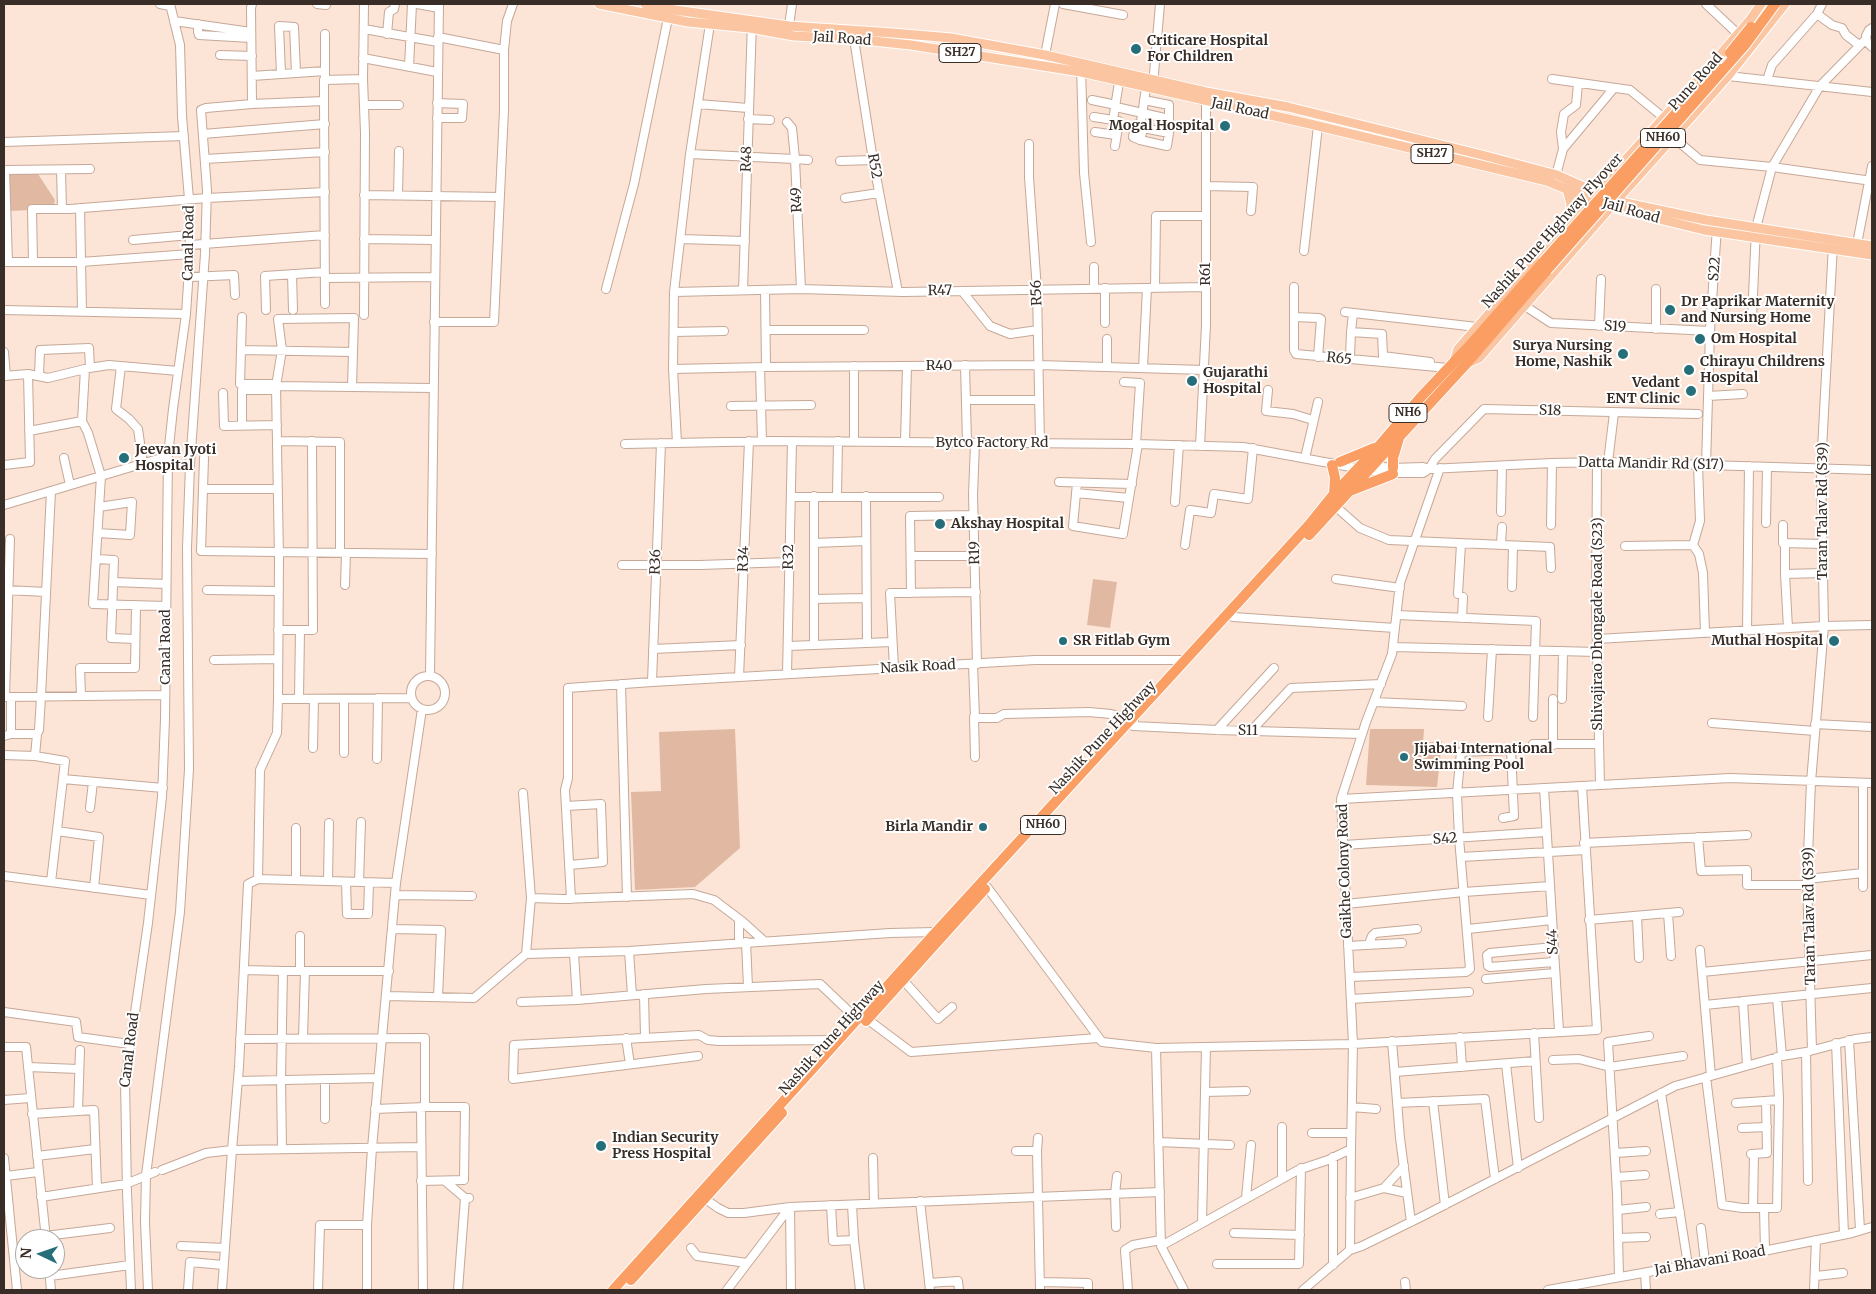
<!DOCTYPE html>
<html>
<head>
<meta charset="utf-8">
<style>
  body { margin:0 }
  #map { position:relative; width:1876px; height:1294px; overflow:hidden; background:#fce4d6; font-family:Merriweather,serif }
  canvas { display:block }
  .frame { position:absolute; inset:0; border:5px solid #392e27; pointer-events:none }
  .north { position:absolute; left:15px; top:1229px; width:50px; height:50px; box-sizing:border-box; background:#fff; border:1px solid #b0aba9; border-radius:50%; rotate:273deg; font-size:14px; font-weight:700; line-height:20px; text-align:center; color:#392e27 }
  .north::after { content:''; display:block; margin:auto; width:18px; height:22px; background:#266e79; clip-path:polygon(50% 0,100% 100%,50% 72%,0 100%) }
</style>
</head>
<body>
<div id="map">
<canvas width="1876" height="1294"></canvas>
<div class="frame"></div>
<div class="north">N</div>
</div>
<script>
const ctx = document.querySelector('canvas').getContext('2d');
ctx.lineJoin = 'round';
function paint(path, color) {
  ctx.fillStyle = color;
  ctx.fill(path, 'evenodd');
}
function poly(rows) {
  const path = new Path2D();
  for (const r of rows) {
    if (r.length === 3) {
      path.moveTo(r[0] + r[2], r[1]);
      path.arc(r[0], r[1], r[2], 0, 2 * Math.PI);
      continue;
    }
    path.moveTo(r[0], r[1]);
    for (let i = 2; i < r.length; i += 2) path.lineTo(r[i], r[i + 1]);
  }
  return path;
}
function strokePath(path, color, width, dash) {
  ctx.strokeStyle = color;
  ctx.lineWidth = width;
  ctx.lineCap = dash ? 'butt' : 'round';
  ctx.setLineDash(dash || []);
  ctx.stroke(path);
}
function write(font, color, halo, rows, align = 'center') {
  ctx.font = font + ' Merriweather,serif';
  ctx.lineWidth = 4;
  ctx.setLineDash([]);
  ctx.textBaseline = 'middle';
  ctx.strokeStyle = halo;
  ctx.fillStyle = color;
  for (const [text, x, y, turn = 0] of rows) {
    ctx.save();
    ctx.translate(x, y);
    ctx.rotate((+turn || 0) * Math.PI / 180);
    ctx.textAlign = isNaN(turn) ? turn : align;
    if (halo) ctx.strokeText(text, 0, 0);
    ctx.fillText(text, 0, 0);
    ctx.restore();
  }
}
const green = poly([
  [8,173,38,174,55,200,53,209,9,211],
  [1093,579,1117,582,1110,628,1087,625],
  [735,729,740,848,695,887,635,890,631,792,661,791,659,732],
  [1370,729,1424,729,1423,743,1442,741,1437,787,1366,785]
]);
const minor = poly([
  [160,4,170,6],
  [317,4,326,5],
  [417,4,439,8],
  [1063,4,1123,15],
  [1706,4,1738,34],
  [1817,14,1832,25,1842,28,1846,35,1859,45],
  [174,21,251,32],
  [198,24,198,32,199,35,251,38],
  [789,26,792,4],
  [1872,28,1869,30,1866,36,1867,42,1872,47],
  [364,29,438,42],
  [387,34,389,12,394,9,395,4],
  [854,39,873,160,898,292],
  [1866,39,1820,86,1772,167,1872,181],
  [504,50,507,21,513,4],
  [220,55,252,56],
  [1045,55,1055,4],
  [363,58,437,72],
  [409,67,412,4],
  [1081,67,1084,173,1091,242],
  [281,74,279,26,294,27,296,73],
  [252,76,325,71],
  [325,76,325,34],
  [1728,76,1872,92],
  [363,79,365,133,364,315],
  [1552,79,1630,90,1664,118],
  [1767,80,1772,65,1817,14,1822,4],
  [1153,85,1160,4],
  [1092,100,1116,105],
  [324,101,325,304],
  [252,104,251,8,252,4],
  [698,104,748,108],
  [364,105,399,105],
  [1116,107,1169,119],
  [1094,117,1113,120],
  [437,118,462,118,463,104,437,103],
  [748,119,770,120],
  [787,122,792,128,795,159,808,160],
  [1141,122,1135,126,1133,137,1140,140,1143,129,1141,122,1147,81],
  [1143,128,1169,133],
  [1095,132,1116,135],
  [203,134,325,124],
  [1674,138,1700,160,1772,167,1756,228,1752,318],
  [1140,140,1167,146,1169,133,1169,105,1144,100],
  [4,142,184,136],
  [1029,144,1029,177,1037,290,1040,443],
  [1115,146,1119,121,1113,120,1119,82],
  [1563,149,1561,132,1564,114,1576,105,1578,84],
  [690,154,795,159,801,289],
  [205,159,325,152],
  [840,161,873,160],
  [61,170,62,209],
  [1555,179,1563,149,1614,88],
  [1206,186,1253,187,1251,211],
  [364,195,500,197],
  [398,195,399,151],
  [845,198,879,193],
  [80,208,82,311],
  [364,239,435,240],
  [680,239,745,241],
  [133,240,190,235],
  [1857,244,1872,166],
  [190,245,325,235],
  [1304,251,1318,126],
  [4,262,81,262,190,254],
  [8,262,5,170,90,169],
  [33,262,32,209,70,209,207,198,325,192],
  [1094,267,1094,288],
  [292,274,293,310],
  [189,277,234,275,235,295],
  [326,278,435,277],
  [1155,287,1156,216,1206,216],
  [1294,287,1294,350,1296,354,1448,368],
  [1105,288,1105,323],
  [606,289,634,184,668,18],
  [743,290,752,22],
  [765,290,766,367],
  [962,291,990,326,1010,334,1038,330],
  [674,292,801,289,903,292,1206,287],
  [1525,306,1551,323,1710,331],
  [4,310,186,314],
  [266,310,265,276,325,272],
  [1345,312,1477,327],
  [242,317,241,350,353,352],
  [1294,317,1319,318,1321,319,1318,357],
  [434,322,494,322,504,110,504,50,438,37],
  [1599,326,1601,279],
  [1656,329,1656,289],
  [766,330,864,330],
  [674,332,724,331],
  [1351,332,1353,313],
  [1107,339,1107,367],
  [241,350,240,384,276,384],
  [4,352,6,376],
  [1350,356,1351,332,1382,334,1383,356,1430,362],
  [965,365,967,442],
  [121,366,116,409,129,419,138,429,143,464],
  [760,367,762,441],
  [1143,368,1147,288],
  [673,369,766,367,1039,365,1204,370],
  [4,376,28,374,48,378,89,368,109,365,178,371],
  [39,376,40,350,89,348,90,368],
  [1124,382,1140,383,1136,444],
  [352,387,354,318,278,319,282,350,276,386,352,387,433,388],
  [1268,390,1266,411,1293,414,1313,420],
  [223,393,224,426,277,425],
  [1708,396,1743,394],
  [966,400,1039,400],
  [731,406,811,405],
  [82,421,88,433,101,476,93,604,166,606],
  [242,425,242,390,276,390],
  [29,431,82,421,85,369],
  [277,441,340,442,340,553],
  [854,441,854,366],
  [905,442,907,366],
  [677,443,673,369,674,292,690,154,710,24],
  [975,443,973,495,977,664],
  [625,444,773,441,1136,444,1243,447,1383,473,1423,473,1429,469],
  [1200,446,1206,325,1206,101],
  [64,458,70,485],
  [204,458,201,551,432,554],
  [1305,458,1318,402],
  [1608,462,1614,413],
  [1597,463,1596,605,1600,785],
  [4,465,30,462,28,374],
  [1369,465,1391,468,1423,467,1429,469,1552,463,1608,462,1872,470],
  [1698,465,1700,521,1693,545,1699,554,1703,573,1705,633],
  [1706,465,1710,331,1717,227],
  [1440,468,1400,583,1392,654,1366,722,1341,799,1353,1044,1597,1030,1582,786],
  [1429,469,1435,459,1484,409,1698,414],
  [1059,482,1132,484],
  [1077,483,1073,526,1123,534,1138,444],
  [203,489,278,489],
  [1076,493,1129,498],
  [814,496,814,645],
  [837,496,838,441],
  [866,496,867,643],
  [791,497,939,497],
  [1175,502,1179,445],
  [4,505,168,456],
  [1335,506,1360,528,1389,540,1550,547,1551,568],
  [1501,512,1502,466],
  [1766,523,1767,467],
  [1551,525,1552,463],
  [1783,525,1783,543,1823,544],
  [98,533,130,535,132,502,99,507],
  [814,543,866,541],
  [1185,545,1190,510,1211,513,1214,494,1248,499,1253,448],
  [1501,545,1502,527],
  [1625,546,1693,545],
  [1785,547,1785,574],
  [911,556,975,556],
  [96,559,114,560,111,638,135,639],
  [622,565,700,565,789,562],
  [1336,579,1400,588],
  [113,582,166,584],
  [345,585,346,553],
  [1512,587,1513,546],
  [6,590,46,592],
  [207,590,278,591],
  [911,593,910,516,974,515],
  [1458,594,1461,544],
  [814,599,866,598],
  [1397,615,1536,621,1533,717],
  [1233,617,1395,628],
  [1462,618,1463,597],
  [1788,628,1785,574,1823,573],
  [278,630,313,630,312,441],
  [1747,631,1749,466],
  [1597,639,1824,626,1872,625],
  [788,646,892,642],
  [1393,647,1598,652],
  [653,649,741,645],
  [214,660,278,659],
  [973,664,975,718,997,718,1004,714,1089,712,1111,714,1130,719,1134,722],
  [894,668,890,593,976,592],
  [787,674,792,441],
  [430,676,439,4],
  [428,693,17],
  [739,677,749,441],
  [652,682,661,443],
  [621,684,627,897],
  [81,696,80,668,135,668,136,605],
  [4,697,165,695],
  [5,697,10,539],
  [278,699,411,698],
  [299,699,300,630],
  [1562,699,1563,651],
  [1374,702,1462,706],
  [974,717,975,757],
  [1488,717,1492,649],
  [1712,723,1815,731],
  [1815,724,1872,727],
  [1133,726,1217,730,1362,734],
  [1217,730,1274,668],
  [1251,731,1291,688,1381,684],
  [11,734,11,697],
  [37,734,39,730,41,697,51,491],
  [4,736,11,734,37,734,35,756,4,755],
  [1533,744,1599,744],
  [1553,745,1553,699],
  [313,748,314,699],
  [344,753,344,699],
  [35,756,65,761,51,882],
  [377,759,378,698],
  [63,779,163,788],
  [1544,788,1559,1031],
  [523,793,531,898,526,954],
  [1341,799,1730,778,1872,783],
  [566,806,601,804,603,862,569,865],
  [90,808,93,782],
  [57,831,99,837,94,888],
  [1698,837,1701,871,1747,870,1747,885,1807,885],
  [1584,843,1747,835],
  [1344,845,1546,832],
  [1461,857,1585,850],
  [4,876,151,895],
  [258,879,260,770,277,733,278,699,279,558,276,386],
  [1807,879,1863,873],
  [296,880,296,828],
  [328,881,329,823],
  [346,882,347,914,368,914,369,883],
  [359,882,361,822],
  [987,887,1102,1042,1156,1048,1161,1246,1184,1290],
  [1863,887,1863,783],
  [395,895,472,896],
  [531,898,563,899,693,894,714,900,743,922,764,941],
  [571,899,565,790,568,778,568,688,652,682,1035,660,1185,660],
  [1346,904,1464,892,1550,886],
  [1668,913,1671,956],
  [1637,916,1639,958],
  [1589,920,1679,912],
  [393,929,441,930,438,997],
  [1468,929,1552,920],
  [746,942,748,987],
  [739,943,739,919],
  [1369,944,1372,936,1375,933,1417,929],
  [1348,946,1402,943],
  [1554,947,1490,953,1487,955,1488,966,1490,967,1554,962],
  [1700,950,1711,1076],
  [629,951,632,995],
  [574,954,577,1000],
  [244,970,283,971,389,971],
  [300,971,300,936],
  [1702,972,1872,955],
  [1350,977,1466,972,1470,969,1459,838,1457,793,1461,752,1511,750,1514,816,1503,818],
  [1486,979,1555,973],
  [903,980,938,1019,952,1007],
  [644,994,645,1037],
  [387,996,474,998,526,954,629,951,890,933,936,932,939,934],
  [1777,998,1782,1056],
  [1351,999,1469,992],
  [1743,1001,1747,1065],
  [521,1002,577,1000,706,989,820,984,858,1020],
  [1705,1005,1872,988],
  [4,1012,76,1022,78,1037,130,1044],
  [867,1019,911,1052,1098,1038],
  [1534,1033,1539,1118],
  [1460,1037,1462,1067],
  [303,1038,305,971],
  [626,1038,630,1064],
  [240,1039,425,1038,425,1107,375,1109],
  [1849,1040,1860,1230],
  [1392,1041,1400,1138,1411,1222],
  [1836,1043,1844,1234],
  [4,1047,26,1047,46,1239],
  [1156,1048,1353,1044,1351,1149,1328,1160,1298,1170,1161,1246],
  [1812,1050,1807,879,1811,782,1824,626,1821,468,1833,244],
  [1806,1052,1808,1181],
  [698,1056,513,1079,514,1045,699,1035,708,1040,719,1041,839,1040],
  [1553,1060,1579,1059,1610,1067,1683,1056],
  [1506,1064,1518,1168],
  [28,1067,78,1069],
  [1395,1072,1535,1061],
  [1706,1077,1722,1205,1742,1208,1777,1208,1779,1100],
  [238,1081,378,1078],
  [1205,1092,1246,1091],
  [1661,1093,1688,1265],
  [4,1100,30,1098],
  [1433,1101,1445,1205],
  [1397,1103,1485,1099,1495,1179],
  [1736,1103,1779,1100,1777,1057],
  [421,1107,423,1290],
  [1352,1107,1376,1109],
  [78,1111,80,1050],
  [32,1114,94,1110,97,1188],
  [325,1119,325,1079],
  [1742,1128,1767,1127],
  [1312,1133,1351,1133],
  [1158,1142,1230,1145],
  [282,1148,281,1079,283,971],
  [1016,1151,1037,1151,1040,1290],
  [1037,1151,1038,1138],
  [1615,1153,1646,1151],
  [1751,1154,1767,1153,1766,1101],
  [37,1156,95,1149],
  [4,1158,17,1290],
  [873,1158,874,1203],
  [162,1170,206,1153,232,1150,239,1067,248,884,258,879,396,883],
  [6,1176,38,1172],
  [1617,1177,1645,1175],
  [1282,1178,1282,1127],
  [421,1181,464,1180,465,1107,425,1107],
  [445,1181,465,1198,469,1198],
  [1384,1188,1407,1193],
  [701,1196,718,1208,728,1213,744,1213,790,1207,1160,1192],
  [41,1197,126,1184,155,1172],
  [1246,1198,1251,1145],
  [1350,1198,1384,1188,1404,1166],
  [920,1201,930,1290],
  [831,1205,833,1241,854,1240,860,1290],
  [852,1205,854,1240],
  [790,1207,791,1290],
  [1753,1208,1754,1154],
  [1764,1208,1765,1251],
  [1618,1210,1646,1207],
  [1660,1214,1680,1212],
  [1202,1223,1206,1047],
  [1116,1227,1115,1194,1117,1176],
  [1701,1228,1705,1262],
  [1234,1233,1300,1235],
  [45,1236,110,1228],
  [1618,1238,1646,1237],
  [181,1246,225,1248],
  [691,1248,697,1256,747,1263],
  [1350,1250,1351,1149],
  [14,1254,25,1252],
  [1217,1264,1299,1264,1301,1168],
  [1333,1265,1333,1157],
  [49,1269,51,1290],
  [1645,1273,1646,1290],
  [50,1276,130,1265],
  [1816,1276,1843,1273],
  [1619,1277,1617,1193,1608,1042,1649,1036],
  [1040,1282,1088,1283,1088,1290],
  [1405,1282,1406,1290],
  [929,1283,958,1281,959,1290],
  [131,1290,127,1192,125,1081,148,923,162,797,165,719,168,456,173,409,186,314,190,254,189,199,182,116,180,45,170,4],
  [148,1290,145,1222,146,1175,180,912,189,769,187,548,190,465,205,254,207,190,201,110,206,108,252,104,324,101,324,80,363,79,364,4],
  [188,1290,190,1262,223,1265],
  [222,1290,232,1150,421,1147],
  [318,1290,320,1225,367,1225],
  [367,1290,367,1225,372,1148,396,883,422,709],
  [458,1290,465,1198],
  [727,1290,790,1207],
  [1128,1290,1125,1250,1133,1245,1161,1240],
  [1303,1290,1350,1250,1362,1246,1425,1215,1675,1086,1782,1056,1806,1052,1855,1039,1872,1037],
  [1548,1290,1754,1253,1852,1233,1872,1227],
  [1814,1290,1816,1240]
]);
const major = poly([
  [599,4,688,22,750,28,794,36,854,39,911,45,1081,72,1310,124,1547,181,1610,207,1704,230,1872,255],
  [645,4,675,10,789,26,893,33,951,38,1045,55,1206,92,1288,107,1482,155,1557,175,1616,201,1706,220,1872,246],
  [1567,189,1571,204,1570,222],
  [1454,362,1458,349,1590,199,1708,69,1750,20,1761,4],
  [1467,363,1479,358,1616,201,1728,76,1785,4]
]);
const highway = poly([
  [1340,462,1374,448],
  [1332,465,1335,478,1334,494],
  [1393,468,1393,458,1399,438],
  [1352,490,1393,474],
  [1309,535,1467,363,1547,270],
  [866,1021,985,889],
  [631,1280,782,1113],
  [613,1290,936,932,1309,525,1334,494,1379,446,1420,398,1471,344,1543,262]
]);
const highwayBridge = poly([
  [1730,53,1751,27],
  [1543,262,1717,67],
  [1547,270,1745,45,1775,4]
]);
const markers = [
  [1136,49,6,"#266e79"],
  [1225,126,6,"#266e79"],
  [1670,310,6,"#266e79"],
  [1700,339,6,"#266e79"],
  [1623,354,6,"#266e79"],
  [1689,370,6,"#266e79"],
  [1192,381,6,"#266e79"],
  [1691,391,6,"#266e79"],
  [124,458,6,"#266e79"],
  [940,524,6,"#266e79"],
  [1063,641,5,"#266e79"],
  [1834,641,6,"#266e79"],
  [1404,757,5,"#266e79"],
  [983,827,5,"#266e79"],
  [601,1146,6,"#266e79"]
];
const shields = [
  [960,53,42],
  [1663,138,45],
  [1432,154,42],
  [1408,413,38],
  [1043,825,45]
];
const shieldNames = [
  ["SH27",960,53],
  ["NH60",1663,138],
  ["SH27",1432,154],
  ["NH6",1408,413],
  ["NH60",1043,825]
];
const streetNames = [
  ["Jail Road",842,39,4],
  ["Pune Road",1696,82,-48],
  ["Jail Road",1240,109,12],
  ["R48",747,159,-88],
  ["R52",874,166,80],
  ["R49",797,200,-93],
  ["Jail Road",1631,211,16],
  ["Nashik Pune Highway Flyover",1553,231,-48],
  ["Canal Road",189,243,-89],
  ["S22",1715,269,-86],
  ["R61",1206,274,-90],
  ["R47",940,291,-1],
  ["R56",1037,293,-92],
  ["S19",1615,327,3],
  ["R65",1339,359,6],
  ["R40",939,366],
  ["S18",1550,411,2],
  ["Bytco Factory Rd",992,443],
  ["Datta Mandir Rd (S17)",1651,464,1],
  ["Taran Talav Rd (S39)",1823,511,-90],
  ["R19",975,553,-91],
  ["R32",789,557,-89],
  ["R34",744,559,-88],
  ["R36",656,562,-88],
  ["Shivajirao Dhongade Road (S23)",1598,624,-90],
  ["Canal Road",166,647,-90],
  ["Nasik Road",918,667,-3],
  ["S11",1248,731,1],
  ["Nashik Pune Highway",1103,738,-47],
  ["S42",1445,839,-4],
  ["Gaikhe Colony Road",1345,871,-92],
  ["Taran Talav Rd (S39)",1810,916,-91],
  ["S44",1553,942,-94],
  ["Nashik Pune Highway",832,1038,-48],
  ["Canal Road",130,1050,-83],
  ["Jai Bhavani Road",1710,1261,-10]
];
const poiNames = [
  ["Criticare Hospital",1147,41],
  ["For Children",1147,57],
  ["Mogal Hospital",1214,126,"right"],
  ["Dr Paprikar Maternity",1681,302],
  ["and Nursing Home",1681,318],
  ["Om Hospital",1711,339],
  ["Surya Nursing",1612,346,"right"],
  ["Home, Nashik",1612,362,"right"],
  ["Chirayu Childrens",1700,362],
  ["Hospital",1700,378],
  ["Gujarathi",1203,373],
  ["Hospital",1203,389],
  ["Vedant",1680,383,"right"],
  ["ENT Clinic",1680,399,"right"],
  ["Jeevan Jyoti",135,450],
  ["Hospital",135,466],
  ["Akshay Hospital",951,524],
  ["SR Fitlab Gym",1073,641],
  ["Muthal Hospital",1823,641,"right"],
  ["Jijabai International",1414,749],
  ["Swimming Pool",1414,765],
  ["Birla Mandir",973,827,"right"],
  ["Indian Security",612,1138],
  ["Press Hospital",612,1154]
];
paint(green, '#e1b9a2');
strokePath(minor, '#c5a898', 10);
strokePath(major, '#fff', 11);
strokePath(highway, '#fff', 12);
strokePath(minor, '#fff', 8);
strokePath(major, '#fcc5a1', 9);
strokePath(highway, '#fa9e63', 10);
strokePath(highwayBridge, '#fff', 12, []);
strokePath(highwayBridge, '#fa9e63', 10);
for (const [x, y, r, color] of markers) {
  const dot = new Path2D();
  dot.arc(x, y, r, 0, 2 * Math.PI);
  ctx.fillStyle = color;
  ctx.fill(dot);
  strokePath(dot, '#fff', 2);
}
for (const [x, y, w] of shields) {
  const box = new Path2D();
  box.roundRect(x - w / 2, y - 9.5, w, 19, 4);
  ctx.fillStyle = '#fff';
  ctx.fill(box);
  strokePath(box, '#392e27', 1);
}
write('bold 12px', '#392e27', null, shieldNames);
write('14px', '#392e27', '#fff', streetNames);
write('bold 14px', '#392e27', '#fff', poiNames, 'left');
</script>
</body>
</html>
